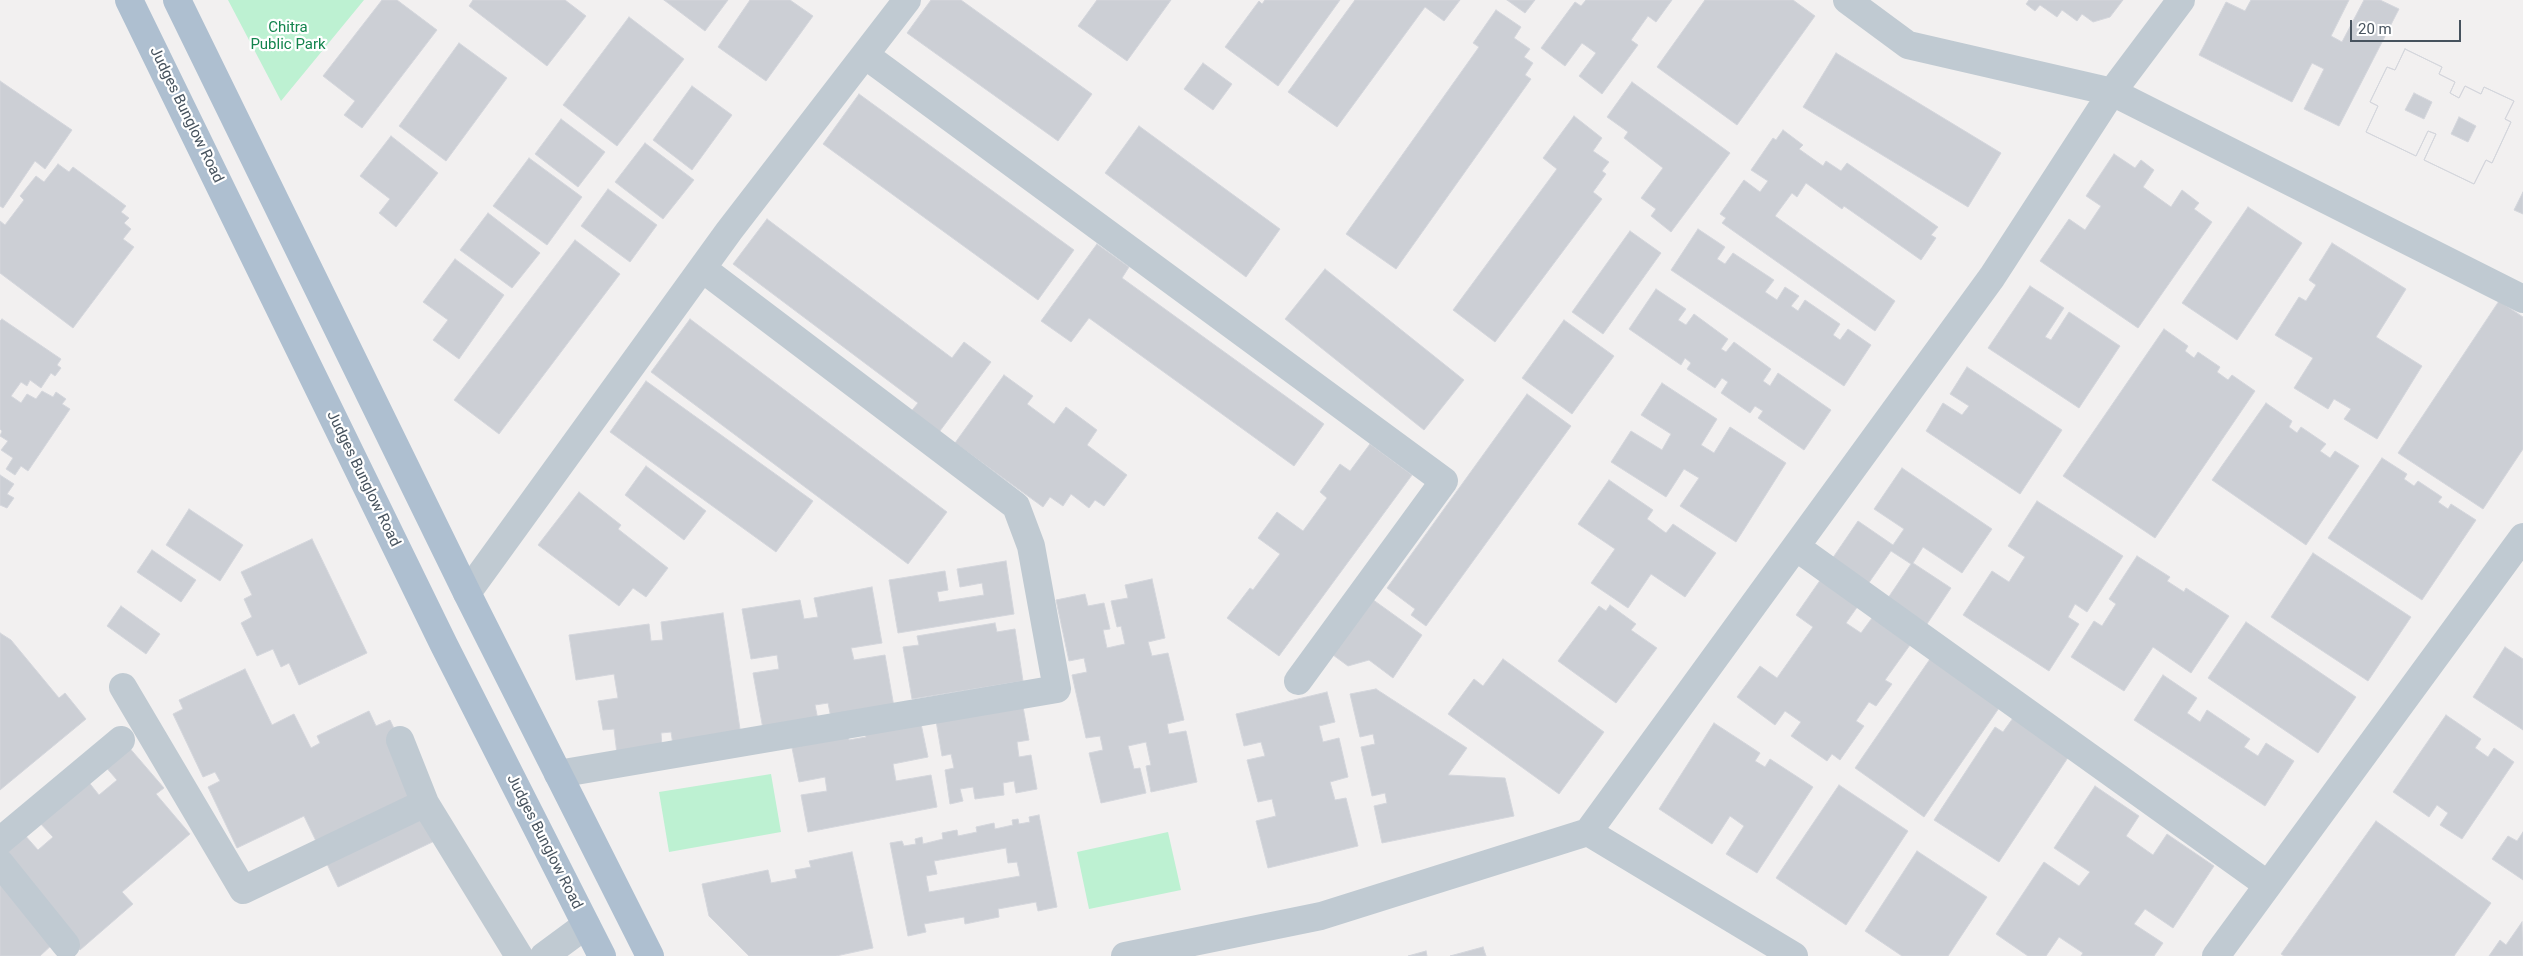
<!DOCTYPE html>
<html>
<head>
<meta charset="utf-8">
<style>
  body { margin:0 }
  #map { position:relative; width:2523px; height:956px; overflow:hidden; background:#f2f0f0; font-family:Roboto,sans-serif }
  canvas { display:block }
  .scale { position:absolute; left:2350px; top:20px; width:111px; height:22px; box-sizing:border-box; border:2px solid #47535e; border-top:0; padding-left:6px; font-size:15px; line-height:18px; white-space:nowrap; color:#47535e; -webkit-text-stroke:4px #fff; paint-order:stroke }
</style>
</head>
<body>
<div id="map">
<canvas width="2523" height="956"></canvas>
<div class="scale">20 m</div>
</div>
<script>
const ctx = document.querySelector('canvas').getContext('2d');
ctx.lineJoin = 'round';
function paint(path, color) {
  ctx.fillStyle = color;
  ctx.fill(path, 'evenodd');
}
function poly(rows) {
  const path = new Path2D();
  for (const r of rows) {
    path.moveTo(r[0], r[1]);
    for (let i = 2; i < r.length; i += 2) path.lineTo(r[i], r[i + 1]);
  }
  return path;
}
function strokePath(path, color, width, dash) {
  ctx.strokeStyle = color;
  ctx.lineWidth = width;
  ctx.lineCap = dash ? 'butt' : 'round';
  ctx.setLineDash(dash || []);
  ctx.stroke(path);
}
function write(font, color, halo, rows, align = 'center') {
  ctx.font = font + ' Roboto,sans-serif';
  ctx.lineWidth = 4.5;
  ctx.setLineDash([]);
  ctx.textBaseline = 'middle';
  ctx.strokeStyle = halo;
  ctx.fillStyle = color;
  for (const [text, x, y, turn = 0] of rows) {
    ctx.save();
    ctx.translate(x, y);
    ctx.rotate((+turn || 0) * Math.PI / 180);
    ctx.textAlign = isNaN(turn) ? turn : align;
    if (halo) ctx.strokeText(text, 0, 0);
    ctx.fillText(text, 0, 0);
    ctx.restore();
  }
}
const green = poly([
  [228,0,364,0,281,101],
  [771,774,781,832,669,852,659,792],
  [1168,832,1181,890,1089,909,1077,852]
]);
const building = poly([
  [382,0,397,0,437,30,362,128,344,115,355,101,323,76,382,0],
  [473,0,565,0,586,16,547,66,469,6,473,0],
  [664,0,728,0,705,31,664,0],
  [750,0,790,0,813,16,766,81,718,47,750,0],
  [931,0,961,0,1092,94,1058,141,907,33,931,0],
  [1097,0,1171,0,1127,61,1078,26,1097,0],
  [1265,0,1340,0,1278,86,1225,47,1259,1,1262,4,1265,0],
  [1355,0,1460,0,1444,21,1425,7,1337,127,1288,92,1355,0],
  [1507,0,1535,0,1525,13,1507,0],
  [1586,0,1672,0,1656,22,1648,16,1631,40,1638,45,1602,94,1579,76,1596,53,1582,43,1565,66,1541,48,1575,2,1581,6,1586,0],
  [1705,0,1793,0,1815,16,1737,125,1657,67,1705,0],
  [2029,0,2123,0,2110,17,2093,22,2082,14,2077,21,2062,10,2057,17,2040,5,2035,11,2026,4,2029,0],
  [2251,0,2349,0,2331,36,2342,42,2364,0,2380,0,2399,9,2339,126,2304,109,2324,69,2312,63,2292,102,2199,55,2226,2,2245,11,2251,0],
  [1496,10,1521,27,1514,38,1530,49,1524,57,1533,63,1525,75,1531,79,1396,269,1346,234,1479,47,1473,43,1496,10],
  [629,17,684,59,617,146,563,105,629,17],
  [459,43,507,78,446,161,399,126,459,43],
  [2405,49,2442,67,2439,74,2455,82,2450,93,2459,98,2465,86,2481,94,2484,87,2514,101,2505,119,2511,122,2492,163,2486,160,2474,184,2424,160,2436,134,2428,131,2416,156,2366,132,2378,106,2370,102,2387,67,2395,70,2405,49],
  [2414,93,2432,102,2424,119,2405,110,2414,93],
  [2459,117,2476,126,2468,142,2451,134,2459,117],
  [2405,49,2442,67,2439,74,2455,82,2450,93,2459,98,2465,86,2481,94,2484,87,2514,101,2505,119,2511,122,2492,163,2486,160,2474,184,2424,160,2436,134,2428,131,2416,156,2366,132,2378,106,2370,102,2387,67,2395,70,2405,49],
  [1836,53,2001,153,1968,207,1803,107,1836,53],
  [1203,63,1232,84,1213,110,1184,89,1203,63],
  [0,81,72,130,45,169,35,161,3,208,0,206,0,81],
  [1632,82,1730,153,1671,232,1651,216,1656,209,1641,198,1663,168,1624,138,1628,132,1607,117,1632,82],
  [692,86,732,115,692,170,653,140,692,86],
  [859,94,1074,250,1038,300,823,144,859,94],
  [1574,116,1602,138,1593,151,1609,162,1602,171,1606,174,1593,192,1602,199,1495,342,1453,310,1557,169,1543,158,1574,116],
  [561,119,605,152,578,187,535,154,561,119],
  [1139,126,1280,229,1246,277,1105,173,1139,126],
  [1783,130,1803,145,1799,149,1823,166,1826,161,1841,171,1847,163,1938,227,1931,235,1936,238,1921,260,1844,206,1842,209,1806,183,1797,197,1792,193,1775,216,1895,301,1875,331,1722,223,1726,218,1720,214,1744,180,1760,192,1768,181,1751,170,1773,138,1776,140,1783,130],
  [391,136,438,173,396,227,379,213,390,199,360,176,391,136],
  [645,143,694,180,663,219,615,182,645,143],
  [2114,154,2135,168,2141,160,2154,170,2143,187,2171,207,2182,190,2199,203,2194,209,2212,222,2138,328,2040,261,2069,219,2085,230,2101,206,2086,196,2114,154],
  [529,158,582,197,547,245,493,206,529,158],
  [58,164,69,172,73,167,126,206,121,212,129,218,124,223,131,229,123,239,134,247,73,328,0,273,0,221,5,225,24,200,20,196,36,176,44,182,58,164],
  [608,189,657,225,630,262,581,226,608,189],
  [2523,192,2523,214,2514,210,2523,192],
  [2248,207,2302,243,2237,340,2182,303,2248,207],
  [488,213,540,253,512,288,460,250,488,213],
  [767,219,952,358,964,342,991,362,934,439,906,418,918,403,733,264,767,219],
  [1698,229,1725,247,1717,259,1725,264,1733,253,1774,280,1765,292,1777,300,1785,287,1799,296,1791,306,1798,311,1805,300,1840,324,1833,335,1840,340,1848,329,1871,345,1844,386,1671,270,1698,229],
  [1630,231,1661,253,1603,334,1572,312,1630,231],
  [575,240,620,274,499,434,454,400,575,240],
  [2332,243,2406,289,2376,337,2422,366,2377,439,2344,419,2351,409,2334,399,2328,409,2294,388,2313,358,2275,335,2299,297,2306,301,2316,285,2309,280,2332,243],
  [1097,244,1129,267,1122,278,1324,424,1294,466,1089,318,1071,342,1041,321,1097,244],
  [455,259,504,295,459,359,433,340,448,320,423,302,455,259],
  [1325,269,1464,380,1424,430,1285,319,1325,269],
  [2030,286,2064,308,2045,337,2051,340,2069,312,2120,346,2079,408,1988,348,2030,286],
  [1656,289,1686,309,1678,320,1686,325,1694,314,1728,339,1721,349,1726,352,1734,342,1771,369,1763,381,1770,386,1778,373,1831,410,1804,450,1758,418,1763,411,1755,406,1750,413,1721,393,1728,382,1722,378,1715,388,1687,369,1691,363,1685,358,1681,365,1629,329,1656,289],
  [2499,301,2523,317,2523,449,2483,509,2398,453,2499,301],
  [2,319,61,359,57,365,61,368,55,376,51,373,41,388,30,380,27,386,21,382,11,396,21,403,27,394,36,399,42,391,53,397,56,392,66,399,62,404,70,409,28,471,21,466,15,475,6,469,13,458,1,450,8,441,0,436,2,431,0,429,0,321,2,319],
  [690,319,947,512,908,564,651,372,690,319],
  [1564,320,1614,356,1572,414,1522,378,1564,320],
  [2164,329,2188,346,2185,351,2194,358,2198,352,2220,367,2217,372,2228,380,2232,375,2255,391,2155,538,2063,476,2164,329],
  [1967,367,2062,430,2020,494,1926,431,1943,403,1962,415,1969,406,1950,394,1967,367],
  [1004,375,1033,396,1027,404,1054,424,1066,407,1097,430,1087,445,1127,475,1104,506,1095,500,1089,508,1071,494,1063,506,1050,497,1043,507,955,443,1004,375],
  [646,381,813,501,776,552,610,432,646,381],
  [1662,383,1717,419,1701,445,1714,453,1730,427,1786,463,1736,542,1680,506,1699,478,1684,469,1666,497,1611,462,1631,431,1662,450,1671,434,1641,415,1662,383],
  [1527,394,1571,426,1426,626,1411,615,1415,609,1387,588,1527,394],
  [2266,403,2292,421,2289,427,2297,433,2301,427,2326,444,2320,451,2330,458,2335,451,2359,466,2306,545,2212,480,2266,403],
  [1370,444,1412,475,1279,656,1227,618,1250,588,1253,590,1280,554,1258,538,1277,512,1303,531,1327,498,1320,492,1340,464,1350,471,1370,444],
  [2382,458,2407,474,2404,479,2414,486,2418,481,2442,497,2438,502,2448,509,2451,504,2476,520,2422,600,2328,538,2382,458],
  [646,466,706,511,684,540,625,495,646,466],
  [1902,468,1992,529,1962,573,1923,547,1913,563,1951,588,1927,624,1888,598,1911,564,1891,551,1868,584,1832,559,1858,521,1893,545,1904,529,1874,509,1902,468],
  [0,475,14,484,7,494,14,498,7,508,0,505,0,475],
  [1609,480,1653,510,1647,519,1666,533,1673,524,1716,553,1685,597,1651,574,1628,608,1591,583,1615,549,1578,524,1609,480],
  [579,492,621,525,618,529,668,568,646,597,633,588,619,606,538,545,579,492],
  [2037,501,2123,556,2087,612,2075,604,2068,617,2079,624,2049,671,1963,615,1992,571,2009,582,2025,557,2008,546,2037,501],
  [189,509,243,545,220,581,166,545,189,509],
  [312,539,367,653,299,685,289,663,281,667,273,649,257,656,241,623,252,617,244,599,252,595,241,572,312,539],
  [152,550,196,580,181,602,137,572,152,550],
  [2313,553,2411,617,2368,681,2271,617,2313,553],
  [2137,556,2170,577,2167,581,2184,592,2186,588,2229,616,2191,673,2153,647,2124,691,2071,657,2094,621,2102,626,2116,604,2109,599,2137,556],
  [1006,561,1014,614,898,633,889,580,945,571,948,590,937,592,939,602,984,595,982,583,960,587,957,569,1006,561],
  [1152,579,1165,638,1148,642,1152,656,1168,653,1184,720,1167,724,1169,734,1186,731,1197,782,1151,792,1146,766,1151,765,1146,742,1128,746,1134,769,1140,768,1146,793,1101,803,1089,753,1103,750,1100,736,1086,738,1072,675,1087,672,1084,658,1069,661,1056,600,1085,594,1088,606,1104,603,1110,629,1103,630,1107,648,1125,644,1121,626,1117,627,1111,601,1128,598,1125,585,1152,579],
  [1821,579,1858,606,1846,623,1861,633,1872,618,1910,645,1885,680,1892,684,1876,706,1869,702,1856,721,1864,726,1840,760,1832,754,1827,761,1791,736,1801,722,1785,711,1775,725,1737,697,1760,666,1777,678,1813,627,1796,615,1821,579],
  [872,587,882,643,851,648,854,660,885,655,894,707,831,718,828,703,815,705,818,720,763,729,753,673,779,669,777,655,751,659,742,609,800,600,804,619,818,617,814,598,872,587],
  [1372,599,1422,635,1393,678,1369,660,1348,666,1333,655,1372,599],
  [1610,605,1636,624,1631,630,1657,648,1616,703,1558,661,1599,606,1606,611,1610,605],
  [121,606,160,634,146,654,107,626,121,606],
  [723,613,741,736,673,745,671,732,661,733,662,747,617,754,614,729,603,730,598,701,618,698,614,674,576,680,569,635,649,624,651,641,663,640,661,622,723,613],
  [2246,622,2356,697,2318,753,2208,678,2246,622],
  [995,623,997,632,1015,629,1023,681,912,699,903,647,919,645,917,636,995,623],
  [0,633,11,640,59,698,65,693,86,719,0,790,0,633],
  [2505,647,2523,659,2523,730,2473,697,2505,647],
  [1503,659,1604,732,1559,794,1448,714,1474,679,1483,686,1503,659],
  [1930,659,1999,708,1924,817,1855,768,1930,659],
  [245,669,272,725,294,714,311,748,320,743,317,736,369,711,376,726,390,720,445,836,338,887,304,816,237,848,208,787,220,781,215,772,203,777,173,714,183,709,179,700,245,669],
  [2163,675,2197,698,2187,713,2200,722,2207,710,2250,739,2244,747,2258,756,2266,743,2294,761,2265,806,2134,720,2163,675],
  [1376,689,1467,748,1448,775,1505,778,1514,816,1382,843,1374,806,1387,803,1385,793,1372,796,1361,747,1375,744,1373,734,1360,737,1350,694,1376,689],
  [1327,692,1335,722,1319,726,1323,742,1339,738,1348,777,1330,782,1335,800,1346,798,1358,846,1268,868,1256,821,1276,816,1272,799,1258,802,1247,760,1265,756,1261,742,1244,746,1236,714,1327,692],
  [1022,701,1029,740,1017,742,1019,757,1031,755,1037,789,1016,793,1014,781,1003,783,1004,795,975,799,973,787,960,789,963,801,950,804,945,770,954,768,951,754,942,756,935,715,1022,701],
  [2446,715,2481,739,2475,748,2488,757,2494,748,2514,762,2462,839,2440,825,2448,813,2437,805,2429,817,2393,792,2446,715],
  [2013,718,2071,753,1999,862,1934,820,1995,727,2003,732,2013,718],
  [920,719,928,757,893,764,896,781,931,775,937,807,808,832,801,795,827,791,825,777,799,782,791,743,848,733,849,740,866,737,864,729,920,719],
  [1714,723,1760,753,1755,761,1765,767,1770,759,1813,787,1757,873,1726,854,1744,826,1730,816,1712,844,1659,809,1714,723],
  [127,745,164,788,156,794,190,834,122,892,133,904,80,950,0,856,23,833,38,850,53,837,38,821,87,780,99,795,117,780,104,765,127,745],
  [1839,785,1908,831,1846,925,1776,878,1839,785],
  [2095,786,2139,816,2126,836,2153,855,2167,834,2214,866,2173,928,2145,909,2134,924,2163,943,2154,956,2081,956,2083,953,2059,937,2046,956,2028,956,1996,934,2044,862,2079,886,2090,872,2054,848,2095,786],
  [1039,815,1057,907,1038,911,1036,902,998,909,999,917,965,924,964,917,924,924,926,932,908,936,890,843,902,841,904,846,916,844,915,839,922,837,923,844,943,839,942,833,957,830,958,836,977,832,976,827,994,823,995,829,1013,825,1012,820,1018,819,1019,824,1030,822,1029,817,1039,815],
  [1006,848,1008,863,1017,862,1020,876,929,892,926,876,937,874,934,861,1006,848],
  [2376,821,2491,903,2454,956,2284,956,2281,954,2376,821],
  [2523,832,2523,880,2492,859,2508,836,2517,841,2523,832],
  [1917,851,1987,897,1948,956,1902,956,1865,931,1917,851],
  [852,852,873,948,836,956,749,956,709,916,702,884,768,870,771,883,797,878,795,870,811,867,809,861,852,852],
  [0,883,54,943,40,956,0,956,0,883],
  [2522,922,2523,956,2489,956,2500,940,2506,945,2522,922],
  [1483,947,1486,956,1450,956,1483,947],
  [1426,951,1427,956,1408,956,1426,951]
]);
const minor = poly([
  [1847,0,1908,45,2112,92,2523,299],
  [865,55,1444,481,1298,681],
  [1796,547,2268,885],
  [467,593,729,231,907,0],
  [123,687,243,890,425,803,400,740],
  [558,774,1057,689,1031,546,1016,506,703,269],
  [425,803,519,956],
  [1588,832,1992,277,2112,92,2181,0],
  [0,841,121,740],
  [0,863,66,945],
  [544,956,586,925],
  [1125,956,1321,916,1588,832,1794,956],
  [2216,956,2523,537]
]);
const major = poly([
  [129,0,444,645,602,956],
  [177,0,467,593,650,956]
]);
const parkNames = [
  ["Chitra",288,28],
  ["Public Park",288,45]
];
const streetNames = [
  ["Judges Bunglow Road",186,115,64],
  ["Judges Bunglow Road",363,479,64],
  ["Judges Bunglow Road",544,842,63]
];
paint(green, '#bdf1d2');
paint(building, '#cccfd5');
strokePath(building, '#d4d6dc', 1);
strokePath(minor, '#c0cad2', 28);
strokePath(major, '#aebfd0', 28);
write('15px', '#13844d', '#fff', parkNames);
write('15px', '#47535e', '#fff', streetNames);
</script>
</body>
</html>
